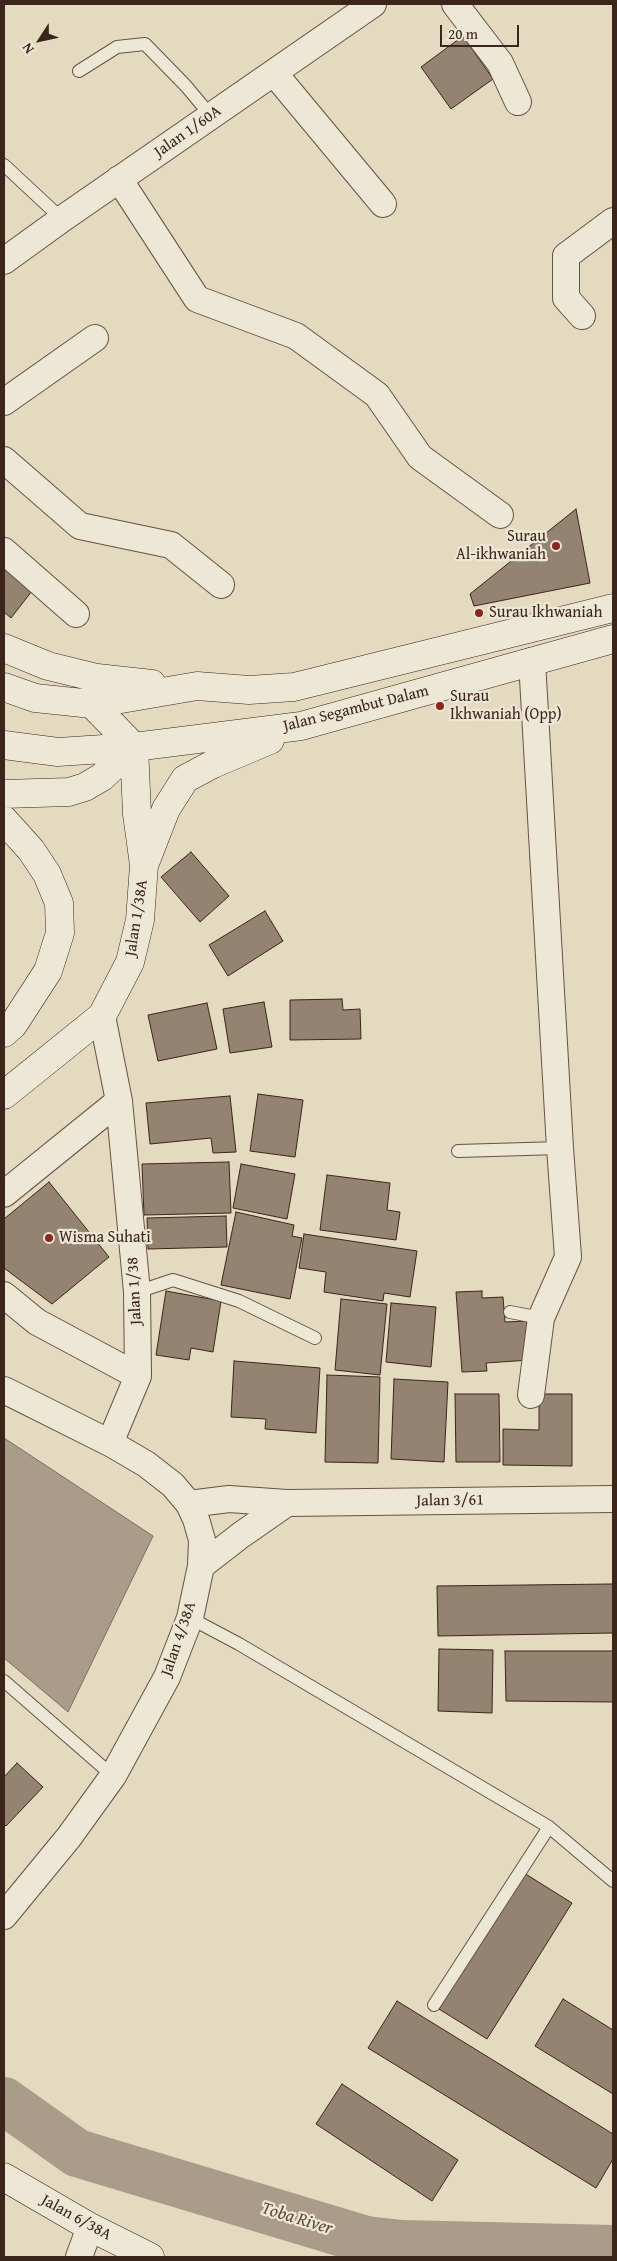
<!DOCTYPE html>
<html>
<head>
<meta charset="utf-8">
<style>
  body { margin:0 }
  #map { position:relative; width:617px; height:2261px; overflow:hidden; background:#e3dac0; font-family:"Gentium Book Plus",serif }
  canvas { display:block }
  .frame { position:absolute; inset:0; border:5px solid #3c251a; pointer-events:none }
  .north { position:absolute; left:15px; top:15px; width:50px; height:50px; -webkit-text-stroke:4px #ede7d6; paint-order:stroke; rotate:235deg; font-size:14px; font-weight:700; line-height:20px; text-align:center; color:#3c251a }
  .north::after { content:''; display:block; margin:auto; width:18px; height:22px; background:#3c251a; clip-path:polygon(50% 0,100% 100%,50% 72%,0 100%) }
  .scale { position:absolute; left:440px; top:25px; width:79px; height:22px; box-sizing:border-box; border:2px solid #3c251a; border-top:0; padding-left:6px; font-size:15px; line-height:18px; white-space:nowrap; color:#3c251a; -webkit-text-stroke:4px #ede7d6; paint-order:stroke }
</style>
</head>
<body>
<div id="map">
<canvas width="617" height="2261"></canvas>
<div class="frame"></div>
<div class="north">N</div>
<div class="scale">20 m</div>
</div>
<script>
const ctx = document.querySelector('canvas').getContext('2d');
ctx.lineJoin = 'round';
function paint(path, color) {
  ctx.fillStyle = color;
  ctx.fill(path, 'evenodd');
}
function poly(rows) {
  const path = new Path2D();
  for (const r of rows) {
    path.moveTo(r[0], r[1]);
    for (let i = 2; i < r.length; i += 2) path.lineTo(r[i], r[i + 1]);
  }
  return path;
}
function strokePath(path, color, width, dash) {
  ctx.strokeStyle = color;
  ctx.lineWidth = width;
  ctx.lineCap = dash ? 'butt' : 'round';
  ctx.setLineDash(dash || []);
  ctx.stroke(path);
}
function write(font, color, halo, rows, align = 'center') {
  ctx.font = font + ' "Gentium Book Plus",serif';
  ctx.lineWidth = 4.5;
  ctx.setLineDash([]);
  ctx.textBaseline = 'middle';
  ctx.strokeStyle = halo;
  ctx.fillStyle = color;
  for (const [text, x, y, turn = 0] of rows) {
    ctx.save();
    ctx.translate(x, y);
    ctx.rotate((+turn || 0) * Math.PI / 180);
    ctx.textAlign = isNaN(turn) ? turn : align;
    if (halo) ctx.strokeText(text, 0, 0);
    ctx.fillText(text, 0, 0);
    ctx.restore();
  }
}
const water = poly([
  [4,1438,153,1536,68,1712,4,1658,4,1438]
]);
const river = poly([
  [4,2101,77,2153,366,2240,402,2244,613,2249]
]);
const building = poly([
  [463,36,493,79,451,109,421,67,463,36],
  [576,509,590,583,474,606,470,594,576,509],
  [4,553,39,582,11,618,4,612,4,553],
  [191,852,229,896,200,922,161,877,191,852],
  [265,911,283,941,228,976,209,945,265,911],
  [342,999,343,1010,360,1009,361,1039,290,1040,290,1000,342,999],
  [264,1002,272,1047,230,1053,223,1009,264,1002],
  [207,1003,217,1049,158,1061,148,1015,207,1003],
  [258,1094,303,1100,295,1157,250,1151,258,1094],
  [230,1096,236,1152,213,1153,211,1138,150,1144,146,1103,230,1096],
  [229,1162,231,1213,144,1215,142,1164,229,1162],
  [241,1164,295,1174,287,1219,233,1208,241,1164],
  [327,1175,390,1183,387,1210,400,1212,396,1240,320,1230,327,1175],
  [49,1182,109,1257,52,1304,4,1268,4,1219,49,1182],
  [236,1212,294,1225,292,1236,302,1238,290,1299,221,1285,236,1212],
  [226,1216,227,1247,148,1249,147,1218,226,1216],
  [304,1234,417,1251,410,1297,384,1293,383,1301,324,1292,326,1272,299,1268,304,1234],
  [166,1291,221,1301,213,1352,191,1348,189,1360,156,1355,166,1291],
  [482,1291,482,1298,503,1297,505,1322,527,1321,530,1360,486,1363,487,1371,462,1372,456,1292,482,1291],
  [341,1299,387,1304,380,1375,335,1370,341,1299],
  [391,1303,436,1307,431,1367,386,1362,391,1303],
  [234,1361,320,1368,316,1433,265,1429,266,1419,231,1417,234,1361],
  [327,1375,380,1377,378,1463,325,1462,327,1375],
  [394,1379,448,1382,444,1462,391,1459,394,1379],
  [455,1394,499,1394,500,1462,456,1462,455,1394],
  [539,1394,572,1394,572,1466,503,1465,503,1429,539,1430,539,1394],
  [613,1584,613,1633,438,1636,437,1586,613,1584],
  [439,1649,493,1650,492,1713,438,1711,439,1649],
  [505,1651,613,1651,613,1702,506,1701,505,1651],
  [17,1763,43,1787,6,1826,4,1824,4,1777,17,1763],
  [524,1873,572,1903,487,2039,439,2009,524,1873],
  [563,1999,613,2030,613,2094,535,2046,563,1999],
  [397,2001,613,2134,613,2159,596,2188,368,2048,397,2001],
  [342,2084,458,2160,432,2201,316,2124,342,2084]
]);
const lane = poly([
  [79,71,117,47,145,44,186,86,211,116],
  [4,165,62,219],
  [458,1151,560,1148],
  [137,1292,173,1280,239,1301,315,1338],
  [510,1312,541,1318],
  [190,1618,239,1644,549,1827,613,1881],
  [4,1681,113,1776],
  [434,2005,549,1827]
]);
const street = poly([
  [455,4,500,63,518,102],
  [274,73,383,204],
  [119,179,197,299,296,336,377,395,420,457,500,515],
  [4,261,62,219,373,4],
  [582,316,566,298,566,256,613,221],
  [4,402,95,338],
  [4,460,80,526,171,545,221,585],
  [4,551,76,614],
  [102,1016,119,1101,137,1292,138,1376,110,1443],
  [4,1194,119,1101],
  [4,1295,37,1322,138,1376],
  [4,1390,110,1443,146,1464,173,1485,189,1504,196,1519,202,1540,201,1566,190,1618,167,1677,113,1776,69,1837,4,1916],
  [531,1395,541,1318,568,1257,560,1148,532,661],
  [189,1504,229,1499,287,1503,613,1499],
  [201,1566,241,1535,287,1503],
  [79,2257,90,2227]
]);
const secondary = poly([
  [4,648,48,666,97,678,152,684],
  [4,687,35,698,92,704,197,686,249,690,294,687,613,608],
  [92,704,134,747],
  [4,745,58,752,134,747,301,726,613,639],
  [4,794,69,792,85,787,102,777,134,747],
  [4,820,31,850,47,874,59,903,60,933,48,971,13,1025,4,1033],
  [145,863,166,809,185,779,213,764,270,740],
  [4,1095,102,1016,130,962,140,920,144,865,137,814,134,747],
  [4,2177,90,2227,150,2257]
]);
const markers = [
  [556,546,5,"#8f2418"],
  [479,613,5,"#8f2418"],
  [440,706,5,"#8f2418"],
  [49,1238,5,"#8f2418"]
];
const streetNames = [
  ["Jalan 1/60A",188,132,-35],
  ["Jalan Segambut Dalam",356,709,-14],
  ["Jalan 1/38A",137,918,-81],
  ["Jalan 1/38",135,1291,-93],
  ["Jalan 3/61",450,1501,-1],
  ["Jalan 4/38A",179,1639,-71],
  ["Jalan 6/38A",76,2218,29]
];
const poiNames = [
  ["Surau",546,537,"right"],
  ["Al-ikhwaniah",546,555,"right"],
  ["Surau Ikhwaniah",489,613],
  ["Surau",450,697],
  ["Ikhwaniah (Opp)",450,715],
  ["Wisma Suhati",59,1238]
];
const waterNames = [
  ["Toba River",297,2219,17]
];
paint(water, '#aa9c88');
strokePath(water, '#7e6c5c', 1);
strokePath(river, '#aa9c88', 48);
paint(building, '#938370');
strokePath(building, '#3c251a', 1);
strokePath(lane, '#665244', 14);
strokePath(street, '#665244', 28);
strokePath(secondary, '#3c251a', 29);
strokePath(lane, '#ede7d6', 12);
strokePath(street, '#ede7d6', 26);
strokePath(secondary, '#ede7d6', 28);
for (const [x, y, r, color] of markers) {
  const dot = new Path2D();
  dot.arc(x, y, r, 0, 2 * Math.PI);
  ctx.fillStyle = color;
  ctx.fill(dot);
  strokePath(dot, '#ede7d6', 2);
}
write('16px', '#3c251a', '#ede7d6', streetNames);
write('16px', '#3c251a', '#ede7d6', poiNames, 'left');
write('italic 18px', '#5d493b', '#ede7d6', waterNames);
</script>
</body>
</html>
